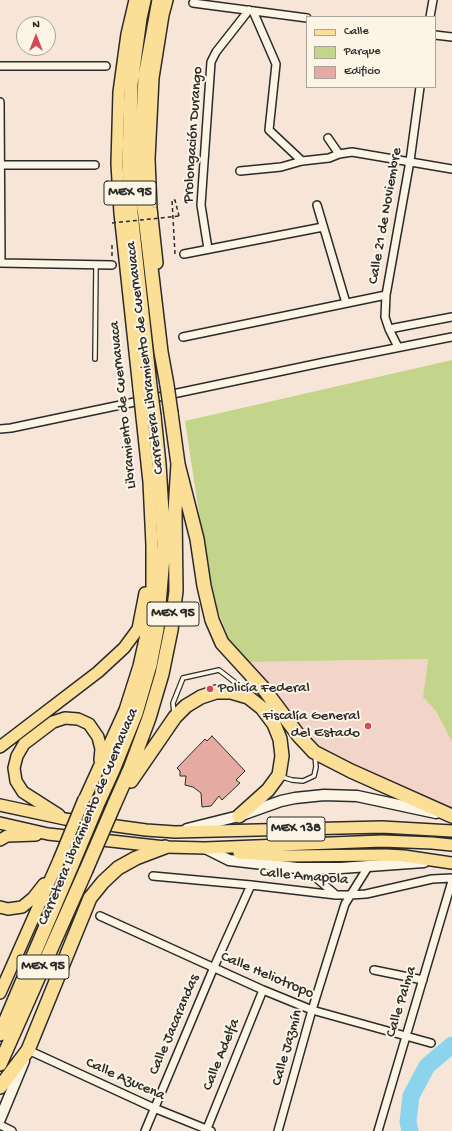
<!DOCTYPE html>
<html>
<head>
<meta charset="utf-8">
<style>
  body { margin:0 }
  #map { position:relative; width:452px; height:1131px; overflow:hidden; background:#f7e6d8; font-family:"Gochi Hand",sans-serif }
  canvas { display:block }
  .legend { position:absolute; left:306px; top:16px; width:130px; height:72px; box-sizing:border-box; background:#fcf5e5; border:1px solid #a8a49b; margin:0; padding:5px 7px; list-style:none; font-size:12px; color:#2b2b2b }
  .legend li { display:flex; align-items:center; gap:8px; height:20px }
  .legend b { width:20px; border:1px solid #a8a49b }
  .north { position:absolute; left:16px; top:16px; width:40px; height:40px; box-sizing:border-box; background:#fcf5e5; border:1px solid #a8a49b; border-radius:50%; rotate:0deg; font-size:11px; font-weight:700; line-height:16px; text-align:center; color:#2b2b2b }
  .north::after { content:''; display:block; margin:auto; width:14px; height:18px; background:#d1495b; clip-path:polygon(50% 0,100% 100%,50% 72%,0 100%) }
</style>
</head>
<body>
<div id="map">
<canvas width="452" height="1131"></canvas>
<ul class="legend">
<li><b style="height:5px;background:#fbdf96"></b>Calle</li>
<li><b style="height:11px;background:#c3d58a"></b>Parque</li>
<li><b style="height:11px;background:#e5aaa2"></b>Edificio</li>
</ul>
<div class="north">N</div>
</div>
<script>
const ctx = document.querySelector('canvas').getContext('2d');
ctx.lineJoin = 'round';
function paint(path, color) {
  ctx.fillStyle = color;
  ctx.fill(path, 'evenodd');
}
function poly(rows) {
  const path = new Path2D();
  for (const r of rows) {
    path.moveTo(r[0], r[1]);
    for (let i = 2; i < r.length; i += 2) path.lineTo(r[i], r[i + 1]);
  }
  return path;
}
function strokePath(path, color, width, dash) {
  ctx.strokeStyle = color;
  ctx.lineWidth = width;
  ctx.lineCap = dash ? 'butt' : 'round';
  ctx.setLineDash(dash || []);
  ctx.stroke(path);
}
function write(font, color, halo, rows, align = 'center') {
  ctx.font = font + ' "Gochi Hand",sans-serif';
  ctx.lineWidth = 4;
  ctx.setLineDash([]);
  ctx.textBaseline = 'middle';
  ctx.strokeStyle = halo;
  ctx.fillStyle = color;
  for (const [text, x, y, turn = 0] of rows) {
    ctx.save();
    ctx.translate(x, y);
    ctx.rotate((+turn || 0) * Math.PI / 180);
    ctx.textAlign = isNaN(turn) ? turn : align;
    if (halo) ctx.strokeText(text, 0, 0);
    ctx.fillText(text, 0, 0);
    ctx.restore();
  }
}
const built = poly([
  [428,659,423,697,436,711,452,742,452,813,326,762,246,662]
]);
const green = poly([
  [452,360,452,742,436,711,423,697,428,659,246,662,229,639,211,593,185,421]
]);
const river = poly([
  [410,1131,408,1122,411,1096,427,1066,452,1045]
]);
const building = poly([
  [212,736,245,771,236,780,240,783,222,800,219,796,211,806,202,807,201,793,193,787,185,785,186,776,180,776,180,771,177,768,205,739,207,741,212,736]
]);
const path = poly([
  [112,245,112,257],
  [175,254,172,200,175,200,179,216]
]);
const lane = poly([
  [95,359,96,265],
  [174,714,173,703,183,678,219,670,241,687,259,689],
  [282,777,292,780,303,781,314,776,316,767,315,756]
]);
const street = poly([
  [193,3,307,18],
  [253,11,276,64,269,130,302,161],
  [430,17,433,0],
  [435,35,452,37],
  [0,66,106,66],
  [0,102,1,263],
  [328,138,339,154],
  [0,165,95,165],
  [240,171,281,167,302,161,329,158,339,154,352,152,452,169],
  [317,205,346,303],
  [208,249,201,205,211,62,216,52,249,10],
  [184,254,323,227],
  [0,263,112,265],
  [389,329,452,317],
  [183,337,386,295],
  [398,347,389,329,385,317,386,295,410,161,420,87],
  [0,429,11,428,325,362,452,337],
  [305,868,336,895],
  [153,876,251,885,336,895,350,895,366,894,432,879,452,878],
  [100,916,263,990,312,1010,431,1043],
  [374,970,423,980],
  [28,1050,154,1108,211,1131],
  [0,1125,12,1131],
  [145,1131,214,967,251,885],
  [206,1131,263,990],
  [278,1131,312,1010,345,904,368,867],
  [378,1131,452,881]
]);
const secondary = poly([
  [187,829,239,816,281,801,295,798,324,795,357,796,436,813],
  [205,848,229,860,297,868,341,868,424,862],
  [0,1119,24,1061]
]);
const primary = poly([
  [135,0,127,34,119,92,117,164,120,213,139,389],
  [157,263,151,208,149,159,153,78,163,15,167,0],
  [0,747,98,672,124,648,138,629,145,593],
  [85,798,125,710,139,666,148,626,152,589,152,545,149,482,142,417],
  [0,805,65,819,146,830,175,832,382,827,452,831],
  [59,815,23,792,16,781,14,768,17,756,24,744,53,722,65,718,78,719,89,724,98,737,101,749,100,760],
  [0,823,48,834,165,847,205,848,382,841,432,843,452,845],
  [0,840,7,836,36,835],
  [239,853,286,856,386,855,404,856,452,863],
  [0,907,8,909,22,907,33,898,44,884],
  [0,993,59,860]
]);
const highway = poly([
  [144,0,140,18,131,84,129,162,131,213,150,386],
  [159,0,145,77,141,159,144,208,161,352,167,385],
  [178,464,197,539,204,586,212,620,222,643,264,689,299,736,314,752,351,771,452,816],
  [131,781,175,717,186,706,201,697,216,692,231,692,248,697,262,708,274,724,280,739,282,756,279,775,268,790,239,816],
  [98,803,113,770,136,713,150,665,157,629,164,545,159,464,154,416],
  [114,805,130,769,149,718,162,674,171,630,176,591,175,511,178,464,171,413],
  [0,1034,72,865],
  [0,1064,86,870],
  [0,1087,28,1050,90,898,103,882,118,868,136,858,165,847]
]);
const pathBridge = poly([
  [112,223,179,216]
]);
const primaryBridge = poly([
  [139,389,142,417],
  [59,860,84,799]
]);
const highwayBridge = poly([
  [167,385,171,413],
  [150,386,154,416],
  [72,865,98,803],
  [86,870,114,805]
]);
const markers = [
  [210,689,4,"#d1495b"],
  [368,726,4,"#d1495b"]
];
const shields = [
  [130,193,52],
  [173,614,52],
  [296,829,58],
  [43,967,52]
];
const shieldNames = [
  ["MEX 95",130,193],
  ["MEX 95",173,614],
  ["MEX 138",296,829],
  ["MEX 95",43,967]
];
const streetNames = [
  ["Prolongación Durango",194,135,-86],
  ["Calle 21 de Noviembre",386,216,-80],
  ["Carretera Libramiento de Cuernavaca",146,358,-97],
  ["Libramiento de Cuernavaca",124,405,-96],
  ["Carretera Libramiento de Cuernavaca",89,817,-67],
  ["Calle Amapola",304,877,5],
  ["Calle Heliotropo",267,976,23],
  ["Calle Palma",402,1002,-73],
  ["Calle Jacarandas",175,1025,-67],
  ["Calle Jazmín",288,1048,-74],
  ["Calle Adelfa",222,1055,-68],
  ["Calle Azucena",125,1080,24]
];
const poiNames = [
  ["Policía Federal",218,689],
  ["Fiscalía General",360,717,"right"],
  ["del Estado",360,734,"right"]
];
paint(built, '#f2d4c8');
paint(green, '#c3d58a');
strokePath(river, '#8cd4ed', 17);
paint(building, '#e5aaa2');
strokePath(building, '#2b2b2b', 1);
strokePath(lane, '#2b2b2b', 6);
strokePath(street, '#2b2b2b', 10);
strokePath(secondary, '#2b2b2b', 13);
strokePath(primary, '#2b2b2b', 14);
strokePath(highway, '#2b2b2b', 16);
strokePath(path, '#2b2b2b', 1.5, [4, 3]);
strokePath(lane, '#fcf5e5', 3.5);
strokePath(street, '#fcf5e5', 7);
strokePath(secondary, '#fcf5e5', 10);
strokePath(primary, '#fbdf96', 11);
strokePath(highway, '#fbdf96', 13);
strokePath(primaryBridge, '#2b2b2b', 14, []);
strokePath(highwayBridge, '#2b2b2b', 16, []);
strokePath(pathBridge, '#2b2b2b', 1.5, [4, 3]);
strokePath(primaryBridge, '#fbdf96', 11);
strokePath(highwayBridge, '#fbdf96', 13);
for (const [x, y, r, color] of markers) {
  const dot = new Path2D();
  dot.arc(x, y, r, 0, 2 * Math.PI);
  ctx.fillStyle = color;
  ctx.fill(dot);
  strokePath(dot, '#fcf5e5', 1.5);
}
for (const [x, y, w] of shields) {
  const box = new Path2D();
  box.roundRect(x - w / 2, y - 12, w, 24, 3);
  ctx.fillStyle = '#fcf5e5';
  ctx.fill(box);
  strokePath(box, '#2b2b2b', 1);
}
write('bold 14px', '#2b2b2b', null, shieldNames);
write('15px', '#2b2b2b', '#fcf5e5', streetNames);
write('15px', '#2b2b2b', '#fcf5e5', poiNames, 'left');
</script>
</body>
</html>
